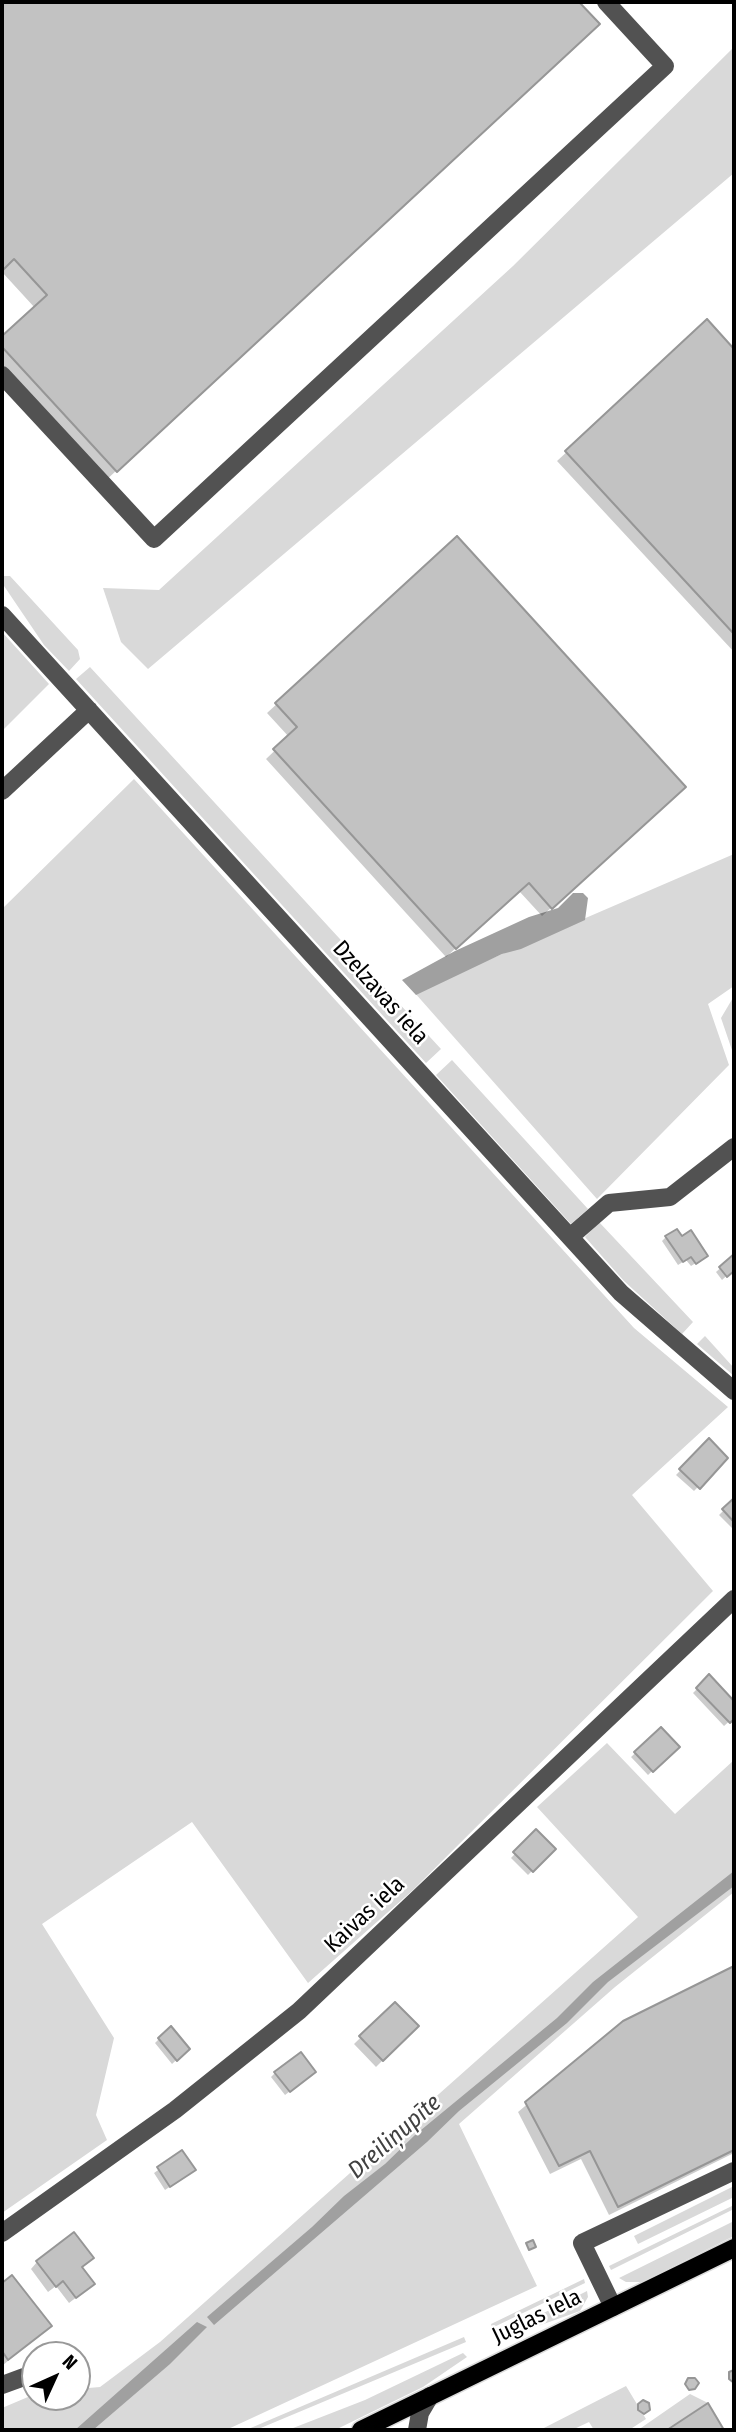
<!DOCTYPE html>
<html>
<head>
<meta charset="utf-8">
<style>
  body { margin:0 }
  #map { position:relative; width:736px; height:2432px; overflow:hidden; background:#fff; font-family:"Fira Sans Condensed",sans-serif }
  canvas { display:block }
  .frame { position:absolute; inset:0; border:4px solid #000; pointer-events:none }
  .north { position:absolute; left:21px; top:2341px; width:70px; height:70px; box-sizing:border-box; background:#fff; border:2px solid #999; border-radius:50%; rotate:45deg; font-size:19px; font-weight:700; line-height:28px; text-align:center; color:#000 }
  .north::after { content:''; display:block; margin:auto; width:24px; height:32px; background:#000; clip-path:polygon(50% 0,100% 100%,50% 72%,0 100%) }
</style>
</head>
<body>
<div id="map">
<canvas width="736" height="2432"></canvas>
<div class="frame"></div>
<div class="north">N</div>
</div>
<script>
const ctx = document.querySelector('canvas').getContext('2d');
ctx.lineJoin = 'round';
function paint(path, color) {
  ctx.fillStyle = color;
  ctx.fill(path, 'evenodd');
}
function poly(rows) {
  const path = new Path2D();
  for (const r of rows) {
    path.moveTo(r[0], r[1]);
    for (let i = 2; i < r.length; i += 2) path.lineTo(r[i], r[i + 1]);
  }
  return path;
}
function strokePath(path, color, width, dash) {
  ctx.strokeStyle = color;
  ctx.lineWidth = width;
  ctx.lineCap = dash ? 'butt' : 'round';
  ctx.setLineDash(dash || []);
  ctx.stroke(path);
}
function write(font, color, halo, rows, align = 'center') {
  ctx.font = font + ' "Fira Sans Condensed",sans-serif';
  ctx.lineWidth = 5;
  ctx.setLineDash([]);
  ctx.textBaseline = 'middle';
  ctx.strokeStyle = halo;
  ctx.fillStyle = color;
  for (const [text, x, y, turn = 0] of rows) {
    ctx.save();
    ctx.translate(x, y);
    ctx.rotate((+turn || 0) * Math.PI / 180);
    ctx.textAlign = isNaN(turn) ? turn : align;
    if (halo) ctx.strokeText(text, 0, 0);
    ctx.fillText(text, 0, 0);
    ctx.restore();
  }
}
const green = poly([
  [734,47,734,173,148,669,121,642,103,588,159,590,513,266],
  [4,576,10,576,78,650,80,659,69,671,44,645,2,583],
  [2,632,49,684,2,731],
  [90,667,441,1049,426,1063,76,679],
  [134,779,634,1328,728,1407,632,1495,713,1591,413,1890,308,1983,192,1822,42,1924,114,2038,96,2115,107,2140,2,2213,2,909],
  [734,854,734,986,708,1004,729,1065,597,1199,414,992],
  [734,996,734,1056,721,1018],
  [452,1060,588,1209,571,1224,436,1075],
  [599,1222,693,1322,682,1334,624,1281,585,1237],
  [705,1336,734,1368,734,1376,697,1344],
  [607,1743,675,1814,734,1760,734,1892,615,1987,459,2124,537,2286,226,2430,2,2430,2,2408,35,2394,35,2397,77,2397,77,2389,100,2387,160,2342,638,1917,537,1807],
  [734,2186,734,2197,638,2244,634,2236],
  [734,2205,734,2209,611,2270,609,2266],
  [734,2221,734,2236,642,2282,626,2282,619,2278],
  [584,2279,585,2283,492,2328,491,2324],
  [587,2291,588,2297,580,2311,510,2336,508,2331],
  [464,2337,466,2342,256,2430,246,2430],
  [463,2353,467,2357,423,2387,335,2430,288,2430,365,2400],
  [626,2386,646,2419,629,2430,594,2430,589,2422,572,2430,540,2430],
  [690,2394,708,2403,667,2430,638,2430]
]);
const water = poly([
  [573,893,583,893,588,898,585,920,521,949,502,954,416,995,402,980,455,951,529,917,558,908],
  [734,1871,734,1886,608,1982,567,2023,459,2111,427,2142,214,2325,207,2317,312,2227,344,2196,385,2164,415,2135,557,2018,593,1982],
  [197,2322,207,2327,170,2364,93,2430,75,2430]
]);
const shadow = poly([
  [2,2,577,2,597,24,103,483,2,373,2,339,35,308,2,272],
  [707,322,734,351,734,652,557,461],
  [457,539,675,796,542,916,519,891,446,957,266,759,289,737,267,713],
  [666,1237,681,1239,702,1259,691,1266,686,1260,678,1265,662,1241],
  [734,1256,734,1269,722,1280,716,1272],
  [709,1441,726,1458,694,1491,676,1475],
  [734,1500,734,1530,719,1515],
  [709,1677,734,1703,734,1717,724,1726,693,1693],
  [661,1729,677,1747,648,1775,631,1757],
  [536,1832,554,1849,528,1875,511,1858],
  [734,1967,734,2153,609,2215,581,2159,550,2174,518,2112,624,2023],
  [395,2004,417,2026,376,2067,354,2044],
  [159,2039,188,2049,172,2064,155,2043],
  [275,2073,310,2076,285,2095,271,2077],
  [182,2153,189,2174,165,2190,154,2173],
  [37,2262,81,2268,86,2290,69,2303,56,2286,48,2292,31,2269],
  [12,2278,49,2326,2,2366,2,2285]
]);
const building = poly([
  [2,2,579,2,600,24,117,472,2,347,2,336,47,295,14,259,2,271,2,2],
  [707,319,734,349,734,634,565,451,707,319],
  [457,536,686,787,552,909,529,883,456,949,273,749,297,727,275,703,457,536],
  [677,1229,682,1236,691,1230,708,1256,696,1264,691,1257,683,1262,665,1236,677,1229],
  [734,1254,734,1271,727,1277,719,1267,734,1254],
  [709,1438,728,1458,700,1489,679,1469,709,1438],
  [734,1498,734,1522,722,1509,734,1498],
  [709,1674,734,1701,734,1719,730,1723,696,1688,709,1674],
  [661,1727,680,1747,653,1772,634,1752,661,1727],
  [536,1829,556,1849,533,1872,513,1852,536,1829],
  [734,1966,734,2150,618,2207,590,2151,559,2166,525,2102,623,2021,734,1966],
  [395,2002,419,2026,383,2061,359,2036,395,2002],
  [171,2026,190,2049,177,2061,158,2038,171,2026],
  [301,2052,316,2072,290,2092,274,2072,301,2052],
  [182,2150,196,2170,170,2187,157,2167,182,2150],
  [74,2232,94,2258,82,2267,95,2284,76,2298,63,2281,56,2287,36,2261,74,2232],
  [533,2240,536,2247,529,2250,526,2243,533,2240],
  [12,2275,52,2326,8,2360,2,2351,2,2283,12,2275],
  [734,2370,734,2383,729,2379,729,2372,734,2370],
  [688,2378,695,2378,699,2383,695,2389,689,2390,685,2384,688,2378],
  [643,2400,649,2403,650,2410,644,2414,638,2410,638,2404,643,2400],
  [708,2403,724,2430,667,2430,708,2403]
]);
const minor = poly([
  [2,375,154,539,665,66,606,2],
  [2,615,621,1293,734,1391],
  [2,791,89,710],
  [570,1237,609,1203,670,1197,734,1147],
  [2,2233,175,2110,299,2011,734,1599],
  [613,2307,582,2243,734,2171],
  [2,2385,24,2377],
  [417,2430,420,2413,430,2396]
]);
const major = poly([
  [361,2430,734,2248]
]);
const streetNames = [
  ["Dzelzavas iela",380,993,48],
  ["Kaivas iela",365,1915,-43],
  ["Juglas iela",537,2317,-26]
];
const waterNames = [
  ["Dreiliņupīte",395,2137,-41]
];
paint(green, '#d9d9d9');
paint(water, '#a0a0a0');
paint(shadow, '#0003');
paint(building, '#c2c2c2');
strokePath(building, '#969696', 2);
strokePath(major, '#dbdbdb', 21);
strokePath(minor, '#525252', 18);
strokePath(major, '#000', 18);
write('23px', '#000', '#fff', streetNames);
write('italic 24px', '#414141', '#fff', waterNames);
</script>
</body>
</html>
